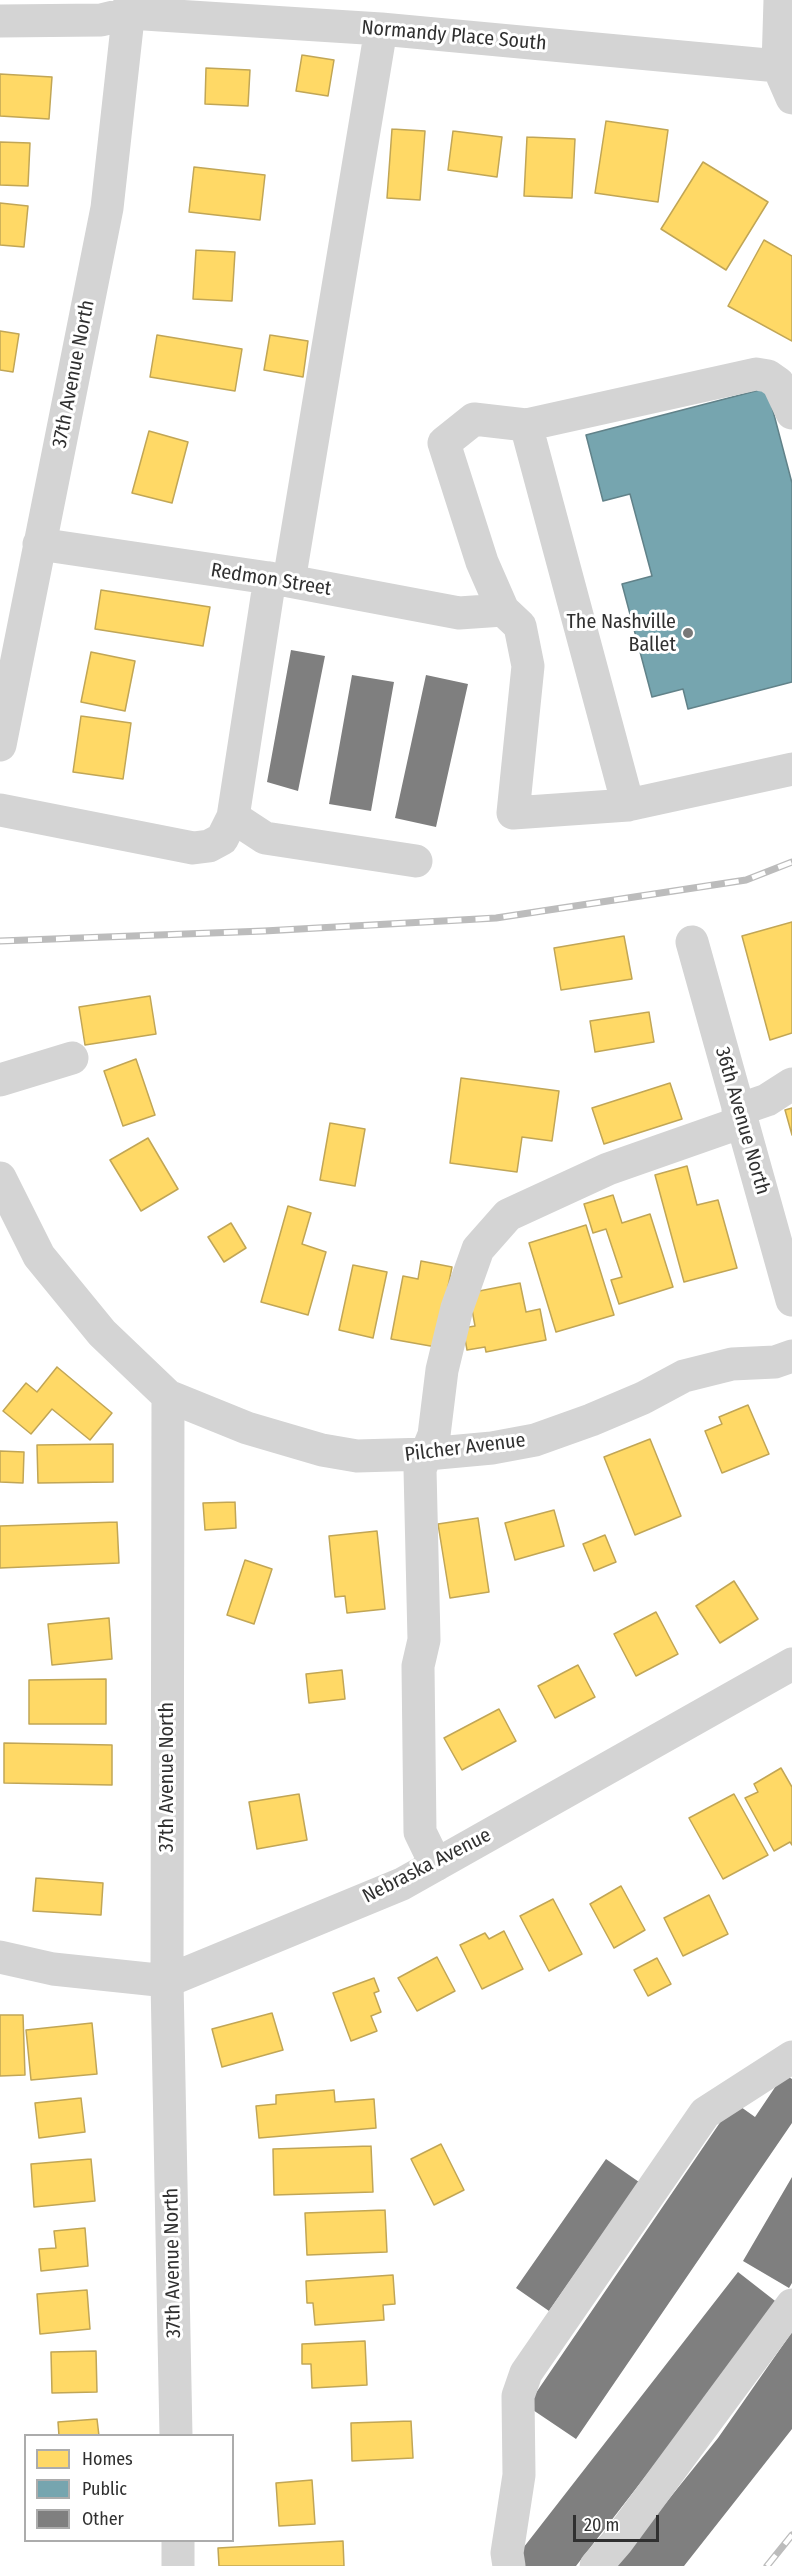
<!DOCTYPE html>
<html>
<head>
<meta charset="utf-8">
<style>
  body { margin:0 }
  #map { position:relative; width:792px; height:2566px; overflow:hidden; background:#fff; font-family:"Fira Sans Condensed",sans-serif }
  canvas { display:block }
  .legend { position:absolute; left:24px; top:2434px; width:210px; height:108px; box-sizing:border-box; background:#fff; border:2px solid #acacac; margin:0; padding:8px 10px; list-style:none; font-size:18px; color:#303030 }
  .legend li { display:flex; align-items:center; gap:12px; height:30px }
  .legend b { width:30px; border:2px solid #acacac }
  .scale { position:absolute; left:573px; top:2515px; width:86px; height:27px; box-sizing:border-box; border:3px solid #303030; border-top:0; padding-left:8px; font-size:18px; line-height:21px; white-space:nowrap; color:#303030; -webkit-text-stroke:4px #fff; paint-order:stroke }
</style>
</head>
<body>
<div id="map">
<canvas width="792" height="2566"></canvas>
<ul class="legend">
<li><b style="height:16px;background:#ffd966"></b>Homes</li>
<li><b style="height:16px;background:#76a5af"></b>Public</li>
<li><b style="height:16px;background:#7f7f7f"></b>Other</li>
</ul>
<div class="scale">20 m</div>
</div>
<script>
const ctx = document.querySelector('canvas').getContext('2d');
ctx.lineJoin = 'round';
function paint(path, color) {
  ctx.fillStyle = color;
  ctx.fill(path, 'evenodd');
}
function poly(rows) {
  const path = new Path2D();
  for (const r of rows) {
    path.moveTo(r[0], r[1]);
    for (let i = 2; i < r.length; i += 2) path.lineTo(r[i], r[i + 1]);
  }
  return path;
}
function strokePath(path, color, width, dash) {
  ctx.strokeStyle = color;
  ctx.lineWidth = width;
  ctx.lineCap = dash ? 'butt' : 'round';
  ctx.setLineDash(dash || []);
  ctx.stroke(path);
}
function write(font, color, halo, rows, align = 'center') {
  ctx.font = font + ' "Fira Sans Condensed",sans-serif';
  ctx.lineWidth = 6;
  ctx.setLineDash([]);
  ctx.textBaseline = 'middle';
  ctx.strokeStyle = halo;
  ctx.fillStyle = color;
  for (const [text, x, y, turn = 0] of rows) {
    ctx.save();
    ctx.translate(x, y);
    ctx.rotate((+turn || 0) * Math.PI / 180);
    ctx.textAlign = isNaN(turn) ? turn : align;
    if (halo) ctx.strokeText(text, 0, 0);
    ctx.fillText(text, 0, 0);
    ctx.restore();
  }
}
const homes = poly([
  [302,55,334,60,328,96,296,91,302,55],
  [206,68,250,70,248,106,205,104,206,68],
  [0,74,52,77,49,119,0,116,0,74],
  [606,121,668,130,658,202,595,193,606,121],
  [392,129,425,131,420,200,387,198,392,129],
  [453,131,502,137,497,177,448,170,453,131],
  [527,137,575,139,572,198,524,196,527,137],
  [0,142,30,143,28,186,0,185,0,142],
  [703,162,768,202,726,270,661,229,703,162],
  [194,167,265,175,260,220,189,212,194,167],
  [0,203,28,206,24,247,0,245,0,203],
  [764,240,792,256,792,341,728,306,764,240],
  [196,250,235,252,232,301,193,299,196,250],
  [0,331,19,334,13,372,0,370,0,331],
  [157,335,242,349,235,391,150,377,157,335],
  [270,335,308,341,303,377,264,370,270,335],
  [149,431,188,442,172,503,132,493,149,431],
  [101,590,210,607,203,646,95,629,101,590],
  [91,652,135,661,125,711,81,702,91,652],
  [81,716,131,723,123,779,73,772,81,716],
  [792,922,792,1033,770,1040,742,936,792,922],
  [624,936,632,979,561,990,554,948,624,936],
  [150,996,156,1034,85,1045,79,1007,150,996],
  [649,1012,654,1042,595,1052,590,1021,649,1012],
  [136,1059,155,1115,123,1126,104,1071,136,1059],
  [461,1078,559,1091,552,1141,522,1137,517,1172,450,1163,461,1078],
  [670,1083,682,1119,604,1144,592,1108,670,1083],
  [792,1108,792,1135,785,1110,792,1108],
  [330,1123,365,1129,355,1186,320,1180,330,1123],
  [148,1138,178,1189,141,1211,110,1160,148,1138],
  [687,1166,697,1205,718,1200,737,1268,684,1282,655,1175,687,1166],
  [613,1195,622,1223,650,1214,673,1287,619,1304,611,1280,622,1277,606,1229,593,1233,584,1204,613,1195],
  [288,1206,311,1213,302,1244,326,1252,308,1315,261,1302,288,1206],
  [231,1223,246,1248,224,1262,208,1237,231,1223],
  [586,1225,614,1315,556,1332,529,1243,586,1225],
  [421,1261,452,1267,436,1347,391,1339,403,1276,418,1279,421,1261],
  [353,1265,387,1272,373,1338,339,1330,353,1265],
  [520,1283,526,1312,540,1309,546,1340,486,1352,485,1347,467,1350,463,1328,475,1326,469,1293,520,1283],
  [57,1367,112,1413,90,1440,52,1409,31,1434,3,1411,26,1383,37,1392,57,1367],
  [748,1405,769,1454,722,1473,705,1431,722,1424,719,1417,748,1405],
  [650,1439,681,1516,635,1535,604,1457,650,1439],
  [113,1444,113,1482,38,1483,37,1445,113,1444],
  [0,1451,24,1452,23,1483,0,1482,0,1451],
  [235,1502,236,1528,205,1530,203,1503,235,1502],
  [554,1510,564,1546,515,1560,505,1523,554,1510],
  [478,1518,489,1592,450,1598,438,1524,478,1518],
  [117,1522,119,1563,0,1568,0,1526,117,1522],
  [377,1531,385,1609,347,1613,345,1596,335,1597,329,1536,377,1531],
  [605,1535,616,1562,594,1571,583,1544,605,1535],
  [245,1560,272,1569,254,1624,227,1615,245,1560],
  [734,1581,758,1619,720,1643,696,1606,734,1581],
  [656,1612,678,1654,636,1676,614,1634,656,1612],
  [109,1618,112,1659,52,1665,48,1624,109,1618],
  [578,1665,595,1697,555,1718,538,1686,578,1665],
  [342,1670,345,1699,309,1703,306,1674,342,1670],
  [106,1679,106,1724,29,1724,29,1680,106,1679],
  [499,1709,516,1741,462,1770,444,1738,499,1709],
  [4,1743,112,1745,112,1785,4,1783,4,1743],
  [781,1768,792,1787,792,1845,790,1842,774,1851,745,1798,758,1792,754,1784,781,1768],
  [299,1794,307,1840,257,1849,249,1802,299,1794],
  [734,1794,768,1855,723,1879,689,1818,734,1794],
  [36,1878,103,1883,101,1915,33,1911,36,1878],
  [621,1886,645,1930,614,1948,590,1904,621,1886],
  [709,1895,728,1934,683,1956,664,1918,709,1895],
  [553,1899,582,1954,549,1971,520,1916,553,1899],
  [504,1931,523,1969,482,1989,460,1945,485,1933,489,1939,504,1931],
  [437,1957,455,1991,417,2011,398,1978,437,1957],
  [657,1958,671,1984,648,1996,634,1970,657,1958],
  [374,1978,379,1991,374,1993,381,2012,371,2016,377,2031,351,2041,333,1993,374,1978],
  [272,2013,283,2050,222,2067,212,2029,272,2013],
  [0,2015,23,2015,25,2075,0,2076,0,2015],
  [92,2023,97,2074,31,2080,26,2030,92,2023],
  [334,2090,335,2102,374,2099,376,2128,259,2138,256,2106,276,2104,276,2095,334,2090],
  [81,2098,85,2132,39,2138,35,2103,81,2098],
  [441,2144,464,2190,434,2205,411,2159,441,2144],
  [371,2146,373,2192,274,2195,273,2149,371,2146],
  [91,2159,95,2201,34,2207,31,2164,91,2159],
  [385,2210,387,2252,307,2255,305,2213,385,2210],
  [85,2228,88,2266,41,2271,39,2249,56,2248,54,2231,85,2228],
  [393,2275,395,2304,383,2305,384,2320,315,2325,313,2303,307,2303,306,2281,393,2275],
  [87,2290,90,2329,40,2334,37,2294,87,2290],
  [365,2341,367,2385,312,2388,311,2364,302,2364,302,2344,365,2341],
  [96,2351,97,2392,52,2393,51,2352,96,2351],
  [97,2419,99,2436,59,2436,58,2422,97,2419],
  [411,2421,413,2458,352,2461,351,2423,411,2421],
  [312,2480,315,2524,279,2526,276,2483,312,2480],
  [343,2541,344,2566,219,2566,218,2548,343,2541]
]);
const public = poly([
  [767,388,792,483,792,682,688,709,683,689,652,697,622,584,652,576,630,494,603,501,586,435,767,388]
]);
const building = poly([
  [291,650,325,656,298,791,267,782],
  [352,675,394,682,371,811,329,804],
  [426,675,468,684,436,827,395,818],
  [784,2074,792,2079,792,2123,576,2439,527,2406,734,2102,755,2117],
  [606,2159,639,2182,549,2311,516,2288],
  [792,2177,792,2283,789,2288,743,2261],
  [738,2272,779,2304,576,2566,519,2566,513,2561],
  [792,2332,792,2429,684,2566,615,2566,718,2438]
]);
const minor = poly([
  [780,0,778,66,792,98],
  [0,21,101,20,130,13,160,15,381,29,778,66],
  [526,425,756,374,768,376,778,383,792,413],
  [39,544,289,581,459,613,503,610],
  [270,578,233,817,265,838,416,861],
  [289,581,381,29],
  [0,745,107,208,130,0],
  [628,805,526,425,474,419,444,443,482,562,503,610,520,626,528,666,513,813,628,805,792,769],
  [0,810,193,848,209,846,222,839,233,817],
  [692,942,792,1300],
  [0,1080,72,1058],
  [738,1110,767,1100,792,1084],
  [0,1178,39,1256,102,1333,168,1396,247,1428,322,1450,357,1456,427,1454,492,1448,535,1440,591,1420,643,1398,684,1376,732,1364,775,1362,792,1356],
  [168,1396,167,1981,176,2436],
  [436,1865,420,1832,418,1666,424,1640,420,1469,434,1435,442,1370,457,1308,478,1249,508,1215,608,1169,742,1122],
  [0,1957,53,1969,167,1981,402,1884,792,1664],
  [178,2540,178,2566],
  [509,2566,507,2553,519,2475,518,2396,526,2373,705,2113,792,2057],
  [596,2566,617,2542,792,2305]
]);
const rail = poly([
  [0,941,264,931,496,918,746,880,792,862],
  [767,2566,792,2535]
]);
const markers = [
  [688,633,6,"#787878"]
];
const streetNames = [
  ["Normandy Place South",454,36,5],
  ["37th Avenue North",74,374,-79],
  ["Redmon Street",271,580,9],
  ["36th Avenue North",742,1121,74],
  ["Pilcher Avenue",465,1448,-7],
  ["37th Avenue North",167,1777,-90],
  ["Nebraska Avenue",427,1866,-27],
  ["37th Avenue North",173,2263,-91]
];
const poiNames = [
  ["The Nashville",676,622],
  ["Ballet",676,645]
];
paint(homes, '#ffd966');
strokePath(homes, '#c1a656', 1.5);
paint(public, '#76a5af');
strokePath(public, '#618289', 1.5);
paint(building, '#7f7f7f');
strokePath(minor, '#d4d4d4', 33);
strokePath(rail, '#bcbcbc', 7);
strokePath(rail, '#fff', 4.5, [14]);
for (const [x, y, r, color] of markers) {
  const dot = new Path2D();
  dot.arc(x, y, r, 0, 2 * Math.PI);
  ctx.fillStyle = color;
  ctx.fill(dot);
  strokePath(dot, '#fff', 2);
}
write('20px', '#303030', '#fff', streetNames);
write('20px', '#303030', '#fff', poiNames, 'right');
</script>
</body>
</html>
